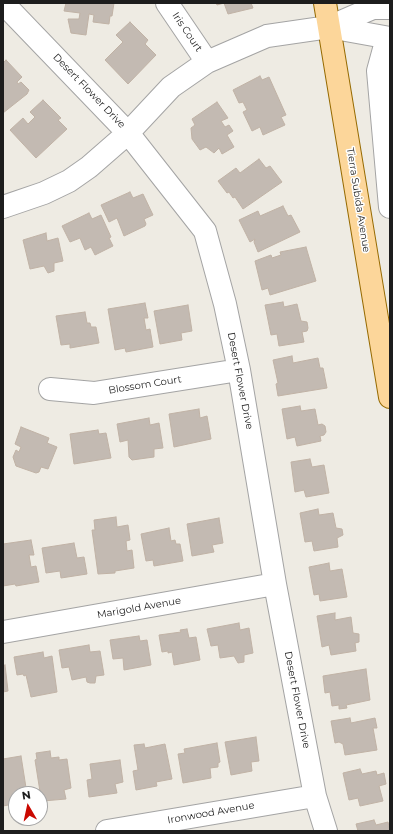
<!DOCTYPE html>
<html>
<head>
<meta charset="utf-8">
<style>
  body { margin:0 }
  #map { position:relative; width:393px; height:834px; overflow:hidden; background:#eeebe3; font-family:Montserrat,sans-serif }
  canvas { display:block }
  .frame { position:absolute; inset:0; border:4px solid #1d1d1d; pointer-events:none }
  .north { position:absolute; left:8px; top:786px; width:40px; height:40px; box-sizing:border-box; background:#fff; border:1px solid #a5a5a5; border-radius:50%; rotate:351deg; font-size:11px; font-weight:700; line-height:16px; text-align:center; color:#1d1d1d }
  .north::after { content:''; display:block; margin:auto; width:14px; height:18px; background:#ca0800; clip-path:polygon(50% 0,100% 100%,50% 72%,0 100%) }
</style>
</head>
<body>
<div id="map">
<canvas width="393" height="834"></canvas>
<div class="frame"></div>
<div class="north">N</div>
</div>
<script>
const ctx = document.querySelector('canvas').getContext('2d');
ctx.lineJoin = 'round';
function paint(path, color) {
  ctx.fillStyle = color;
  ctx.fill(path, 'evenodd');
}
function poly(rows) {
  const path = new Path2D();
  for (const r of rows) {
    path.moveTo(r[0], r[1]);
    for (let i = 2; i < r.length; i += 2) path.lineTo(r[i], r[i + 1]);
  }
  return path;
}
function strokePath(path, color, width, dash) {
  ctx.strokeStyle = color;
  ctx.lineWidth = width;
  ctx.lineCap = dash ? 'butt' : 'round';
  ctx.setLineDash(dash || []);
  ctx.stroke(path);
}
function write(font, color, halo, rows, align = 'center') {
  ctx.font = font + ' Montserrat,sans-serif';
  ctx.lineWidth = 3;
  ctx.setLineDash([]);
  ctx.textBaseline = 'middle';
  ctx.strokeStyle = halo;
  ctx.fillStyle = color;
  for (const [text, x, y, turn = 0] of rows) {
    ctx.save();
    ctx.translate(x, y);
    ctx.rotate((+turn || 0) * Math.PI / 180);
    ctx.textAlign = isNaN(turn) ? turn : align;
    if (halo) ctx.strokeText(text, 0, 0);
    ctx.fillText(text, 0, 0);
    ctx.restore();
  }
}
const building = poly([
  [66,3,114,3,112,16,110,16,109,24,93,22,94,15,89,14,86,35,71,33,68,19,79,19,80,13,64,11,66,3],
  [216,3,251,3,253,8,228,14,224,3,217,5,216,3],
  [130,22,148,40,145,44,156,55,128,84,105,60,123,42,116,35,130,22],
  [6,60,22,77,17,82,18,84,21,82,29,90,27,94,3,113,3,63,6,60],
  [260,76,262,80,269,77,286,115,281,117,285,125,263,135,260,127,252,131,243,112,247,110,243,102,239,103,233,90,260,76],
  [43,100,61,118,58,120,67,129,36,158,10,130,23,118,28,124,35,117,30,112,43,100],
  [217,102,228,118,221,121,225,127,229,125,233,131,227,135,234,147,222,154,219,148,214,153,206,147,200,150,192,139,191,128,195,125,192,119,217,102],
  [259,159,266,168,270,166,282,182,243,209,235,197,233,198,229,192,227,193,218,181,236,168,240,173,259,159],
  [130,192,133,198,143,194,153,215,144,219,146,224,145,226,124,236,117,218,109,222,101,205,130,192],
  [283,206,288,216,291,215,300,232,258,252,254,242,255,239,250,242,239,220,258,211,260,216,283,206],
  [89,213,92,219,101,215,111,237,109,238,113,246,95,255,91,247,85,250,80,238,70,242,62,226,89,213],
  [46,233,47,241,58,238,63,261,54,263,54,271,48,273,44,266,30,269,23,240,46,233],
  [306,247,316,281,270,295,268,288,262,290,255,261,271,255,272,258,281,255,280,252,306,247],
  [283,302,284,307,297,304,301,321,307,322,308,328,307,331,302,332,304,342,279,346,277,334,271,335,265,305,283,302],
  [145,303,148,318,144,318,146,330,150,329,153,347,126,352,125,348,115,350,108,309,145,303],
  [188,305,192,331,181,333,182,340,160,344,154,311,188,305],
  [85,312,87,323,90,323,91,327,96,327,99,343,70,348,70,344,61,345,56,316,85,312],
  [292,356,293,363,318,358,320,368,323,368,327,388,278,396,276,384,278,383,273,360,292,356],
  [300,406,301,411,315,409,318,425,322,424,325,426,326,432,324,435,320,436,321,441,297,446,295,437,287,439,282,409,300,406],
  [199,409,200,418,207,416,211,439,174,447,169,414,199,409],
  [149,418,150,425,159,423,163,448,154,449,154,457,132,460,129,457,128,440,120,442,117,424,149,418],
  [21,427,49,438,47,443,57,447,48,469,41,467,39,472,36,473,16,466,13,457,16,450,19,452,21,447,15,444,21,427],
  [98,430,99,434,106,433,111,458,74,464,70,434,98,430],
  [310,459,312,467,324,465,329,493,306,497,304,490,295,492,291,462,310,459],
  [318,509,319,515,333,513,336,528,342,529,343,535,337,538,338,547,314,551,312,541,305,542,300,513,318,509],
  [116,517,117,527,128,525,130,540,126,541,127,551,132,550,134,568,115,571,115,573,98,574,92,530,95,530,94,520,116,517],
  [219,518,223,543,212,545,214,552,192,556,187,524,219,518],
  [169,528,171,541,175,540,176,544,180,544,183,561,154,566,153,560,146,561,141,534,169,528],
  [31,540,34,555,29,555,31,567,36,566,39,582,16,586,15,584,3,586,3,544,31,540],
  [74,543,77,558,84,557,87,574,61,578,60,571,46,573,42,548,74,543],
  [329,563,330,571,342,569,347,597,320,601,319,594,314,595,309,567,329,563],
  [335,613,335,620,351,617,353,633,359,634,359,642,355,643,356,651,331,655,329,645,322,647,317,616,335,613],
  [239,623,240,630,249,628,253,653,244,655,244,662,238,663,234,656,220,658,218,645,211,646,207,629,239,623],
  [187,629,189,638,196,637,200,660,174,665,172,652,168,653,168,651,162,652,159,635,181,632,180,630,187,629],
  [139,636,140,641,147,640,151,665,124,670,123,658,113,659,110,640,139,636],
  [89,645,90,652,100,651,104,675,96,676,95,683,90,683,87,682,86,677,72,680,69,667,62,668,59,650,89,645],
  [43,652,44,658,52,656,57,692,31,697,26,675,24,676,23,674,17,675,14,657,43,652],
  [5,665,8,691,3,692,3,666,5,665],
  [366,669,370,700,346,705,347,708,339,709,339,705,332,706,330,692,325,693,323,676,366,669],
  [350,718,351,723,375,718,377,728,373,728,377,750,345,755,343,744,339,742,335,743,331,721,350,718],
  [256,737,259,761,251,762,252,771,231,775,225,742,256,737],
  [217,743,220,762,218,763,218,767,210,768,211,778,183,783,178,754,185,753,184,749,217,743],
  [144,744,145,748,165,744,172,779,156,782,157,786,136,790,133,771,138,770,134,745,144,744],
  [50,751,51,758,59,757,59,760,67,759,71,788,64,790,66,799,43,801,41,798,35,760,37,759,36,753,50,751],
  [21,756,27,794,16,794,14,804,3,806,3,759,21,756],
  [120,760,123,782,115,784,117,793,89,797,87,780,92,779,90,764,120,760],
  [360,769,362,774,376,771,377,775,384,773,386,784,379,786,383,801,360,806,358,798,349,800,343,773,360,769],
  [374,820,376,825,388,822,390,831,358,831,356,824,374,820]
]);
const minor = poly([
  [3,3,128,133,205,231,225,304,239,370,275,584,315,796,326,831],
  [167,3,207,62],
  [329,27,390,38],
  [387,38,378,71,390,207],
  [3,207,44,193,69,181,89,167,128,133,171,87,207,62,267,36,329,27,373,8,390,8],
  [50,389,94,393,239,370],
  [3,632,275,584],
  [107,831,315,796]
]);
const major = poly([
  [325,3,390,397]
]);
const streetNames = [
  ["Iris Court",187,32,56],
  ["Desert Flower Drive",89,91,46],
  ["Tierra Subida Avenue",358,200,81],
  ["Desert Flower Drive",240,381,79],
  ["Blossom Court",145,385,-9],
  ["Marigold Avenue",139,608,-10],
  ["Desert Flower Drive",297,700,79],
  ["Ironwood Avenue",211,813,-10]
];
paint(building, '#c3bab2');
strokePath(building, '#c0b2a5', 1);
strokePath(minor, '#a4a4a4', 24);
strokePath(major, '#966a00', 24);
strokePath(minor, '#fff', 22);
strokePath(major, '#fcd69a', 22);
write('10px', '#1d1d1d', '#fff', streetNames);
</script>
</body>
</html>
